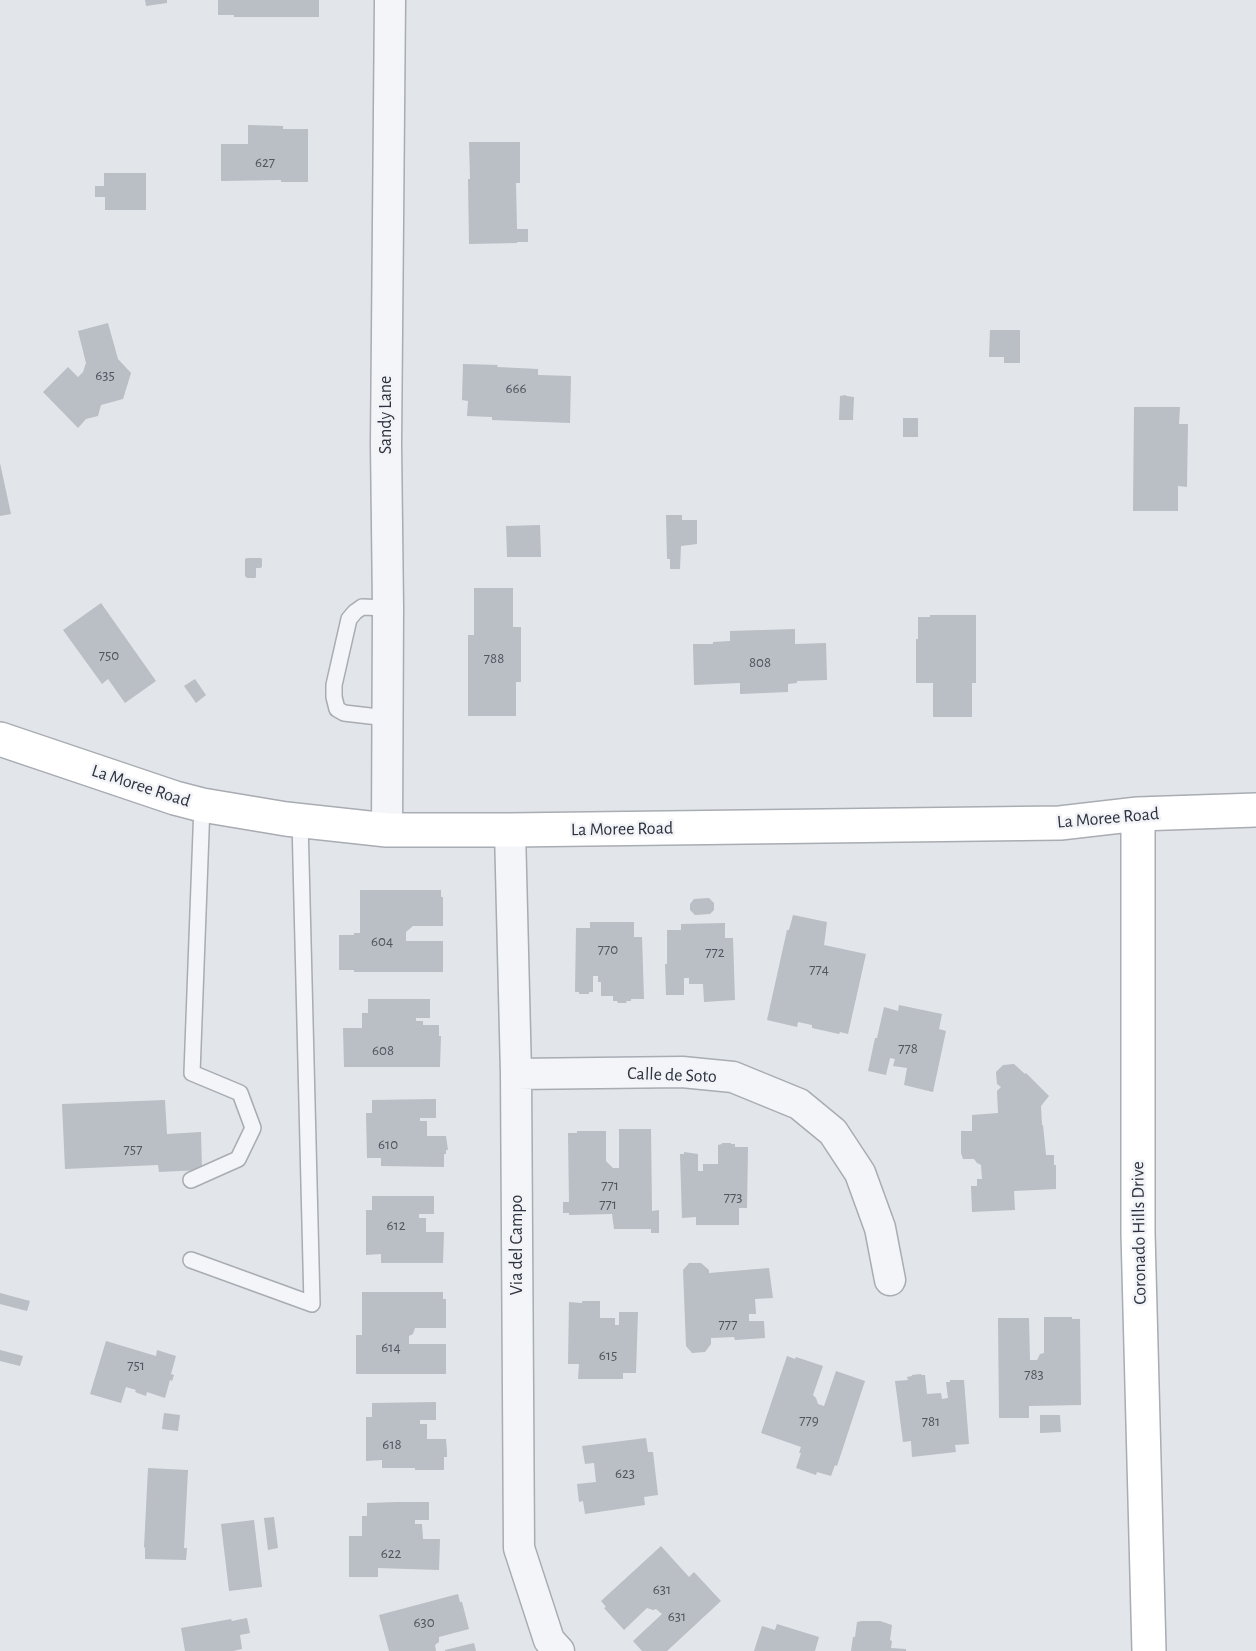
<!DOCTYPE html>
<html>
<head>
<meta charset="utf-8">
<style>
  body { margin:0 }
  canvas { display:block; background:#e2e5e9 }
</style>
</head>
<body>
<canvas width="1256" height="1651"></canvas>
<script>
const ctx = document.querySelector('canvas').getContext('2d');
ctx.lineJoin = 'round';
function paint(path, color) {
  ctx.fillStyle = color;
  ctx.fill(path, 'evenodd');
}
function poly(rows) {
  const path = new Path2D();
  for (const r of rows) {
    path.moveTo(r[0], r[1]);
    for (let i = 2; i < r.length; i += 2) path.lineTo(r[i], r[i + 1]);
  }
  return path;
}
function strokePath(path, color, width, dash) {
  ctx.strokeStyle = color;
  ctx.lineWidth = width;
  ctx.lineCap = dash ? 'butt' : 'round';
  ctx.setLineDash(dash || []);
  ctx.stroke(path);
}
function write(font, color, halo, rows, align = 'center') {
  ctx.font = font + ' "Alegreya Sans",sans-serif';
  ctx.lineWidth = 5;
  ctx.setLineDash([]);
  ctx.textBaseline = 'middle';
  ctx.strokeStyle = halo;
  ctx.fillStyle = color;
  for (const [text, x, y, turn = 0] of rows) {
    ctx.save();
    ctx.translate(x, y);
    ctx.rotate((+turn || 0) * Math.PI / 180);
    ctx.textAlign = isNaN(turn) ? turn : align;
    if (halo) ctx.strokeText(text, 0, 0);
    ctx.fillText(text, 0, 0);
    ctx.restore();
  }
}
const building = poly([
  [145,0,167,0,167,3,146,6],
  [218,0,319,0,319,17,234,17,234,15,218,15],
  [248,125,283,126,283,129,308,129,308,182,281,182,281,180,221,181,221,144,248,144],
  [469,142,520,142,520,183,516,183,517,229,528,229,528,242,517,242,517,243,469,244,468,179,470,179],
  [104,173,146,173,146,210,105,210,105,197,95,197,95,186,104,186],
  [108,323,118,359,131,373,123,399,101,405,98,416,86,419,78,428,43,392,68,367,78,377,83,372,86,363,78,331],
  [990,330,1020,330,1020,363,1004,363,1004,357,989,357],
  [463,364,498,365,497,367,538,369,538,375,571,376,570,423,492,420,492,417,467,416,468,401,462,400],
  [846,395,846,396,854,397,853,420,839,420,840,396],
  [1134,407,1180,407,1179,424,1188,424,1187,487,1178,486,1178,511,1133,511],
  [903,418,918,418,918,437,903,437],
  [0,463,11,514,0,516],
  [666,515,682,515,682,520,697,520,697,544,681,546,680,569,670,569,670,559,667,559],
  [540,525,541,557,507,557,506,526],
  [247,558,261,558,262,559,262,566,261,568,256,568,256,577,255,578,247,578,245,576,245,559],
  [474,588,513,588,513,627,521,627,521,682,516,682,516,716,468,716,468,635,474,635],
  [101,603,156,681,125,703,108,679,102,684,63,630],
  [930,615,976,615,976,683,972,683,972,717,933,717,933,683,916,683,916,639,918,639,918,617,930,617],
  [795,629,795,644,826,643,827,680,797,681,797,683,788,684,788,692,740,694,740,683,694,685,693,644,713,644,713,642,730,641,730,631],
  [195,679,206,695,196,703,184,686],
  [360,890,441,890,441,897,443,897,443,926,413,926,406,932,406,941,443,941,443,972,354,972,354,970,339,970,339,935,354,935,354,933,360,933],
  [709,898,714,903,714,910,710,914,695,915,690,910,690,904,694,899],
  [793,915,827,922,824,945,866,954,848,1034,840,1032,839,1034,812,1028,812,1025,798,1022,797,1027,767,1020,787,930,789,930],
  [590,922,634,922,634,937,642,937,644,999,631,999,631,1001,626,1001,627,1003,618,1003,617,1001,613,1001,613,996,601,996,601,982,598,982,598,976,593,976,593,992,589,992,589,994,579,994,579,992,575,992,576,928,590,928],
  [725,923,725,938,733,938,735,1000,704,1002,703,984,689,984,689,978,684,978,684,995,666,995,665,964,667,964,667,930,681,930,681,924],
  [368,999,430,999,430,1018,416,1018,416,1021,423,1021,423,1025,439,1025,439,1036,441,1036,440,1067,344,1067,343,1028,362,1028,362,1013,368,1013],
  [899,1005,942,1014,939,1029,946,1031,933,1092,904,1085,907,1068,893,1066,895,1059,890,1058,886,1075,868,1071,875,1038,877,1038,884,1007,898,1011],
  [1014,1064,1025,1074,1026,1073,1049,1096,1041,1106,1042,1125,1043,1125,1046,1155,1054,1155,1054,1165,1056,1165,1056,1189,1014,1191,1015,1210,972,1212,971,1186,977,1186,977,1179,982,1179,981,1165,977,1163,974,1159,963,1159,961,1153,961,1131,972,1131,972,1115,998,1113,997,1091,1001,1087,997,1084,996,1072,1003,1065],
  [436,1099,436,1118,420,1118,420,1121,427,1121,427,1136,446,1136,448,1150,446,1150,446,1154,444,1154,444,1167,381,1166,381,1158,367,1158,366,1113,372,1113,372,1100],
  [165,1100,167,1134,201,1132,202,1170,159,1172,158,1165,65,1169,62,1104],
  [619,1129,651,1129,652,1211,659,1210,659,1233,651,1233,651,1229,614,1229,612,1214,569,1215,569,1213,563,1213,563,1202,569,1202,568,1133,577,1133,577,1131,606,1131,606,1161,613,1168,619,1168],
  [722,1143,731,1143,731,1144,735,1144,735,1147,748,1147,747,1208,739,1208,739,1225,696,1225,696,1217,682,1218,680,1154,684,1154,684,1152,698,1154,698,1171,703,1171,703,1164,718,1164,718,1145,722,1144],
  [372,1196,434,1196,434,1214,419,1214,419,1218,426,1218,426,1232,444,1232,443,1263,381,1263,381,1254,366,1255,366,1210,372,1210],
  [689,1263,701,1263,709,1270,709,1273,769,1268,773,1298,755,1299,756,1314,749,1314,749,1321,764,1321,765,1338,735,1340,734,1337,711,1338,711,1344,705,1352,692,1353,686,1346,683,1270],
  [362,1292,443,1292,443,1299,446,1299,446,1328,415,1328,413,1334,409,1336,409,1344,446,1344,446,1374,356,1374,356,1335,362,1335],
  [0,1293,30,1301,27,1311,0,1304],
  [582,1301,600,1301,600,1318,615,1318,615,1325,619,1325,619,1312,638,1312,636,1373,623,1373,623,1379,578,1379,579,1364,568,1364,569,1302,582,1303],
  [1044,1317,1072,1317,1072,1319,1080,1319,1081,1405,1029,1406,1029,1418,999,1418,998,1318,1029,1318,1030,1360,1037,1360,1040,1354,1044,1353],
  [106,1341,156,1356,157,1350,176,1356,171,1374,174,1375,172,1381,170,1380,165,1398,147,1392,146,1396,135,1392,136,1390,126,1387,121,1403,90,1394],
  [0,1350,23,1356,20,1366,0,1361],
  [787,1356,795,1359,796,1357,823,1366,813,1395,816,1398,818,1404,824,1406,836,1371,865,1381,837,1466,835,1465,831,1476,817,1472,816,1475,796,1468,801,1453,799,1453,801,1447,761,1433],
  [921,1374,921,1375,925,1375,927,1394,941,1393,942,1399,948,1398,946,1382,950,1382,950,1380,964,1380,969,1444,955,1445,956,1452,912,1457,911,1441,903,1442,895,1381,908,1380,907,1377,912,1376,912,1375],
  [436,1402,436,1420,420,1420,420,1424,427,1424,427,1439,446,1439,447,1452,447,1457,444,1457,444,1470,415,1470,415,1468,382,1468,382,1460,366,1461,366,1417,372,1417,372,1403],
  [164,1413,180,1415,178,1431,162,1429],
  [1040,1415,1060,1415,1061,1432,1040,1433],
  [646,1438,648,1452,653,1452,658,1495,644,1497,645,1505,585,1514,583,1501,579,1502,577,1484,596,1482,594,1463,585,1464,582,1446],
  [148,1468,188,1470,184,1548,187,1548,186,1560,145,1559,145,1548,144,1547],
  [398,1502,429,1502,429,1520,415,1520,415,1524,422,1524,423,1539,440,1539,439,1570,378,1568,378,1577,349,1577,349,1536,362,1536,362,1516,367,1516,367,1503],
  [274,1517,278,1548,268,1550,264,1518],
  [254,1520,262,1587,229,1591,221,1524],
  [661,1546,689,1577,694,1572,721,1601,667,1651,642,1651,633,1641,662,1614,656,1609,653,1610,647,1608,624,1630,604,1608,606,1607,601,1601],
  [458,1594,460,1602,462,1602,469,1629,439,1637,439,1642,435,1645,436,1651,389,1651,379,1615],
  [247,1618,250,1633,240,1635,242,1649,233,1651,185,1651,181,1628,231,1619,232,1621],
  [862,1621,880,1621,892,1625,890,1640,892,1641,891,1648,906,1649,906,1651,851,1651,853,1637,855,1637,857,1622],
  [777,1624,819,1637,815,1651,754,1651,762,1626,775,1630],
  [474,1643,476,1651,445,1651,445,1650]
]);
const lane = poly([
  [387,718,344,713,337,709,334,697,334,685,349,619,355,612,362,607,388,608],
  [191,1180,238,1159,253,1128,240,1093,192,1073,202,805],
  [191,1260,312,1304,300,821]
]);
const street = poly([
  [387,830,388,608,386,444,390,0],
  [510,830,516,1074,519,1548,549,1640,559,1651],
  [516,1074,682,1072,733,1077,799,1104,833,1132,860,1173,880,1228,890,1280]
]);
const secondary = poly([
  [0,739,175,798,202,805,286,819,387,830,510,830,1060,823,1138,814,1256,810],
  [1138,814,1138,1233,1149,1651]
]);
const numberNames = [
  ["627",265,162],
  ["635",105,375],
  ["666",516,388],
  ["750",109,655],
  ["788",494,658],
  ["808",760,662],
  ["604",382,941],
  ["770",608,949],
  ["772",715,952],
  ["774",819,969],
  ["778",908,1048],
  ["608",383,1050],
  ["610",388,1144],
  ["757",133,1149],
  ["771",610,1185],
  ["773",733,1197],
  ["771",608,1204],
  ["612",396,1225],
  ["777",728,1324],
  ["614",391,1347],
  ["615",608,1355],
  ["751",136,1365],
  ["783",1034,1374],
  ["779",809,1420],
  ["781",931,1421],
  ["618",392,1444],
  ["623",625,1473],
  ["622",391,1553],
  ["631",662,1589],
  ["631",677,1616],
  ["630",424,1622]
];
const streetNames = [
  ["Sandy Lane",386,415,-90],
  ["La Moree Road",141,786,18],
  ["La Moree Road",1108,818,-5],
  ["La Moree Road",622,829,-1],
  ["Calle de Soto",672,1075,2],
  ["Coronado Hills Drive",1139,1233,-91],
  ["Via del Campo",517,1245,-90]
];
paint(building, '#babec5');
strokePath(lane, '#a8acb3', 18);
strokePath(street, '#a8acb3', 33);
strokePath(secondary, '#a8acb3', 36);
strokePath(lane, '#f4f5f8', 15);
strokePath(street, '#f4f5f8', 30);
strokePath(secondary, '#fff', 33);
write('15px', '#505560', null, numberNames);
write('18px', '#2c323f', '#f2f3f7', streetNames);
</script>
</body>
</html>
